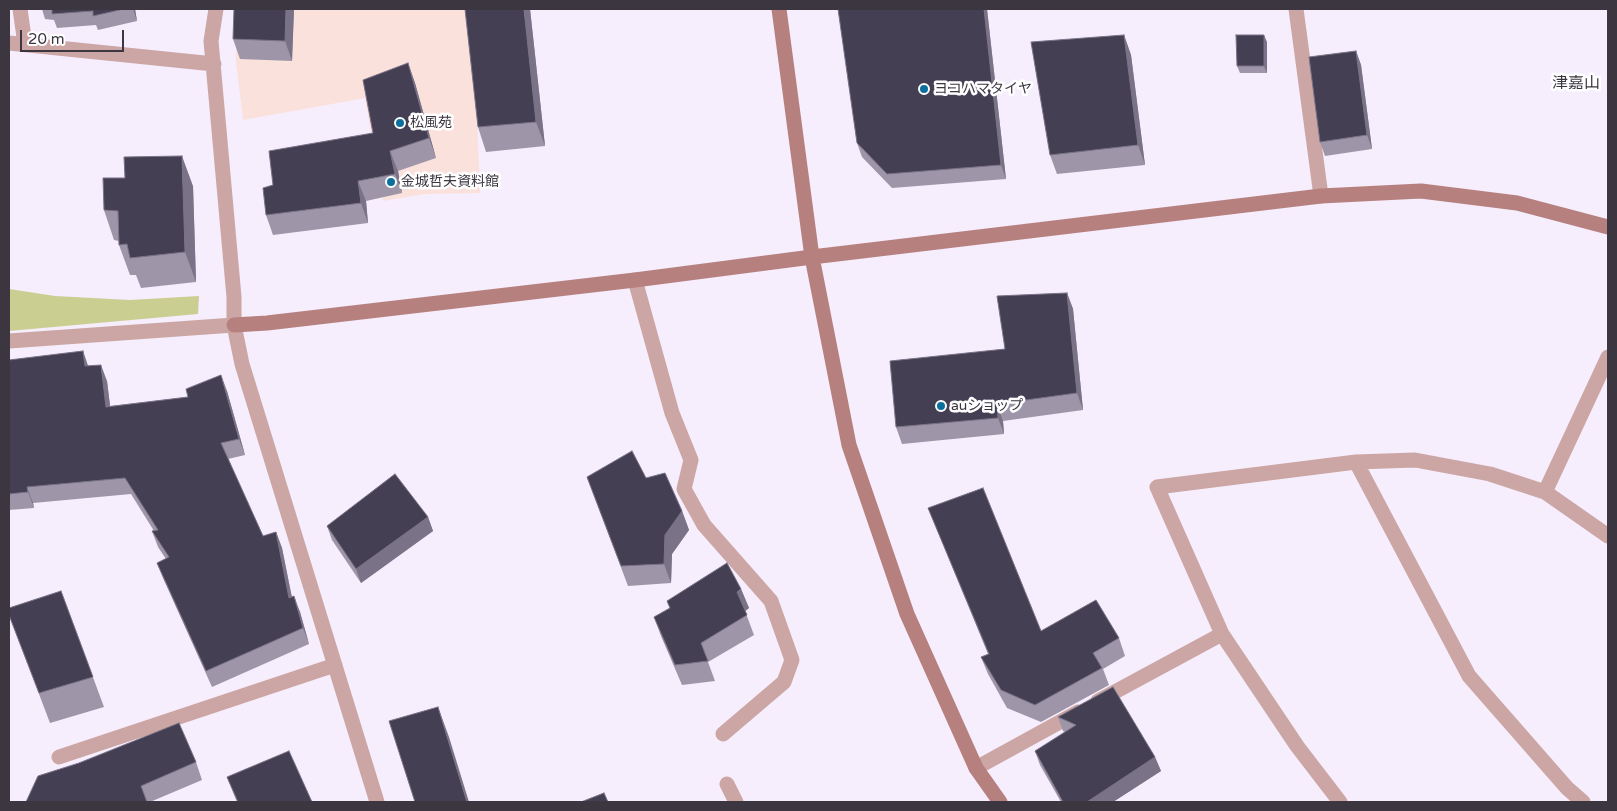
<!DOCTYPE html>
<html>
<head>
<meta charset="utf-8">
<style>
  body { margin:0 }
  #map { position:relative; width:1617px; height:811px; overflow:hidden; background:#f6edfd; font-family:"Varela Round",sans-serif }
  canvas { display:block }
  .frame { position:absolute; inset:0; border:10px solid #3b3640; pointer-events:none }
  .scale { position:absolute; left:20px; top:30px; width:104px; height:22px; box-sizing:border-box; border:2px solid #3b3640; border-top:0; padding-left:6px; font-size:15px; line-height:18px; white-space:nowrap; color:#3b3640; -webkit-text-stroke:4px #fff; paint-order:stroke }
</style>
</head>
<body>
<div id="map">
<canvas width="1617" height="811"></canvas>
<div class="frame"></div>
<div class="scale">20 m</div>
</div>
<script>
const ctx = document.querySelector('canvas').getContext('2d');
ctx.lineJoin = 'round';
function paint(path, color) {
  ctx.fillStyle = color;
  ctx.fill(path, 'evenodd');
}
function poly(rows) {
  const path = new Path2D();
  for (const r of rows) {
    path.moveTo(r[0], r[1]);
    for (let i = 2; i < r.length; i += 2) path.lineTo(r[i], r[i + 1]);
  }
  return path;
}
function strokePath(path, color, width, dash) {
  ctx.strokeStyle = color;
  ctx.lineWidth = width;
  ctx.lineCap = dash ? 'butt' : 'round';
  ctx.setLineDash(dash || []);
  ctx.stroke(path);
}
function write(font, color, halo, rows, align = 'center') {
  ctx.font = font + ' "Varela Round","Noto Sans JP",sans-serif';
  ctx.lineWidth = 5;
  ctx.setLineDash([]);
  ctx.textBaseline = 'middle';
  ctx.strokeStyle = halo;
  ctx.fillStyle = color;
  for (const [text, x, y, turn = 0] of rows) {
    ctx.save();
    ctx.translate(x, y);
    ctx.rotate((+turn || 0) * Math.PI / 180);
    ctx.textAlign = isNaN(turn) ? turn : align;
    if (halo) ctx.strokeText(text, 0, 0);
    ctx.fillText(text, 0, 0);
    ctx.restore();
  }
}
const commercial = poly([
  [236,9,473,9,480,193,425,194,383,201,365,98,243,120,236,62]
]);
const green = poly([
  [9,289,55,296,130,300,199,296,198,314,9,331]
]);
const lane = poly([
  [635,280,672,413,691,460,684,489,704,525,771,601,792,660,784,682,723,734]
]);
const street = poly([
  [20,9,25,44],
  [216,9,211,41,234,297,234,325,242,364,377,802],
  [1296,9,1321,196],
  [9,43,214,64],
  [9,341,234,325],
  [1356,462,1469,676,1567,788,1583,802],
  [1545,492,1608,536],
  [1098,701,1222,634],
  [59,757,335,665],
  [976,768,1078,712],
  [727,784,736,802],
  [1340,802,1297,746,1222,634,1157,487,1356,462,1415,460,1490,474,1545,492,1608,357]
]);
const secondary = poly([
  [234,325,267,323,635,280,812,257,779,9],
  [1000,802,976,768,907,614,849,445,812,257,1321,196,1421,191,1517,203,1608,227]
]);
const wall = poly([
  [42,9,135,9,137,21,98,30,96,25,57,28,54,20,45,19],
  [294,9,292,61,240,59,233,39],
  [530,9,545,146,486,152,478,127],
  [987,9,1006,179,892,188,862,157,857,143],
  [1124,35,1131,55,1145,165,1057,174,1050,155],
  [1267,42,1267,73,1240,73,1237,66],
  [1356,51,1361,65,1372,149,1325,156,1320,142],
  [408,63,415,83,436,158,398,171,402,193,366,201,368,223,273,235,266,215,273,185,373,133],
  [125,178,193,186,196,282,141,288,136,275,130,275,119,245,119,241,114,240,104,210],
  [1067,293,1073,309,1083,410,1003,421,1004,434,902,444,896,427,1005,349],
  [83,351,88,366,107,381,110,406,188,397,227,391,245,455,228,459,263,536,276,532,282,548,292,597,300,612,309,644,212,687,163,578,157,563,166,559,158,547,152,531,154,531,131,494,33,503,34,508,9,510,9,360],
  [587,477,646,478,682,511,689,530,672,554,671,583,628,586],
  [928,508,1041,631,1119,638,1125,656,1103,669,1109,685,1041,722,1007,708,988,674,981,657,988,654,935,525],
  [428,517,433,531,361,583,332,540,327,526],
  [741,589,749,608,745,611,754,635,708,662,715,681,682,685,661,636,654,617],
  [61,591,104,707,50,723,9,615],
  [1058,717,1155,757,1161,771,1113,802,1061,802,1040,765,1035,751,1065,732,1063,731],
  [196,762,202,780,150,802,26,802],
  [227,777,312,802,237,802]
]);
const shadedWall = poly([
  [133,9,135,9,137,21],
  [286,9,294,9,292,61,285,41],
  [524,9,530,9,545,146,536,122],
  [984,9,987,9,1006,179,1001,165],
  [1124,35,1131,55,1145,165,1138,145],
  [1264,35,1267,42,1267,73,1264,66],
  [1356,51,1361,65,1372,149,1367,135],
  [408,63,415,83,436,158,429,138],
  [390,151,398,171,402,193,395,174],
  [182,156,193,186,196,282,185,252],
  [358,181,366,201,368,223,361,203],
  [1067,293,1073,309,1083,410,1077,393],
  [83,351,88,366,85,366],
  [101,365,107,381,112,422,106,407],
  [221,375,227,391,245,455,239,439],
  [997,404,1003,421,1004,434,998,418],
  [27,487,33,503,34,508,28,492],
  [682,511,689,530,672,554,671,583,664,564,665,535],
  [428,517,433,531,361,583,356,569],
  [276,532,282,548,295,614,289,598],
  [741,589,749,608,744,612,737,592],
  [294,596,300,612,309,644,303,628],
  [438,707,449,737,469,802,467,802],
  [1155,757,1161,771,1113,802,1087,802]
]);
const building = poly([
  [52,9,124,9,93,16,93,11,52,14,52,9],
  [234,9,286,9,285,41,233,39,234,9],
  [465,9,524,9,536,122,478,127,465,9],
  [838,9,984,9,1001,165,887,174,857,143,838,9],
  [1124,35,1138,145,1050,155,1031,42,1124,35],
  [1236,35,1264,35,1264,66,1237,66,1236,35],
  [1356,51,1367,135,1320,142,1309,57,1356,51],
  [408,63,429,138,390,151,395,174,358,181,361,203,266,215,263,188,273,185,269,151,373,133,363,80,408,63],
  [182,156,185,252,130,258,127,244,119,245,118,211,104,210,103,178,125,178,124,157,182,156],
  [1067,293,1077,393,997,404,998,418,896,427,890,361,1005,349,997,296,1067,293],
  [83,351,85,366,101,365,106,407,188,397,186,389,221,375,239,439,221,443,263,536,276,532,289,598,294,596,303,628,206,671,157,563,169,557,152,531,158,530,125,478,27,487,28,492,9,494,9,360,83,351],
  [632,451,646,478,665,473,682,511,665,535,664,564,621,566,587,477,632,451],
  [395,474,428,517,356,569,327,526,395,474],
  [983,488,1041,631,1096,600,1119,638,1093,653,1102,668,1035,705,1001,690,981,657,989,654,928,508,983,488],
  [727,563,741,589,737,592,747,615,701,643,708,661,675,665,654,617,670,608,667,601,727,563],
  [61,591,93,677,39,693,9,615,9,608,61,591],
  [1113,687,1155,757,1087,802,1063,802,1035,751,1076,725,1058,717,1113,687],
  [438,707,467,802,415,802,389,721,438,707],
  [179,723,196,762,141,786,147,802,26,802,38,776,79,763,179,723],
  [289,751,312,802,238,802,227,777,289,751],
  [604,793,608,802,581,802,604,793]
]);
const markers = [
  [924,89,5,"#0b6f9d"],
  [400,123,5,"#0b6f9d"],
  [391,182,5,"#0b6f9d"],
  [941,406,5,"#0b6f9d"]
];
const poiNames = [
  ["ヨコハマタイヤ",934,89],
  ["松風苑",410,123],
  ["金城哲夫資料館",401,182],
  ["auショップ",951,406]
];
const quarterNames = [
  ["津嘉山",1576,84]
];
paint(commercial, '#fbe1db');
paint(green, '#cbce91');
strokePath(lane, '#cba6a4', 15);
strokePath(street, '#cba6a4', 15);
strokePath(secondary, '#b6807f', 15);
paint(wall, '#9e96a8');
paint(shadedWall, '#7a7387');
paint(building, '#453f54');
strokePath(building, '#7a7387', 1);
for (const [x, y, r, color] of markers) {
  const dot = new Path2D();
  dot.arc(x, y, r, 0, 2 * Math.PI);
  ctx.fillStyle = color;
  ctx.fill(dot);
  strokePath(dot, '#fff', 2);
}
write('14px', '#3b3640', '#fff', poiNames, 'left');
write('16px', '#3b3640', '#fff', quarterNames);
</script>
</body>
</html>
